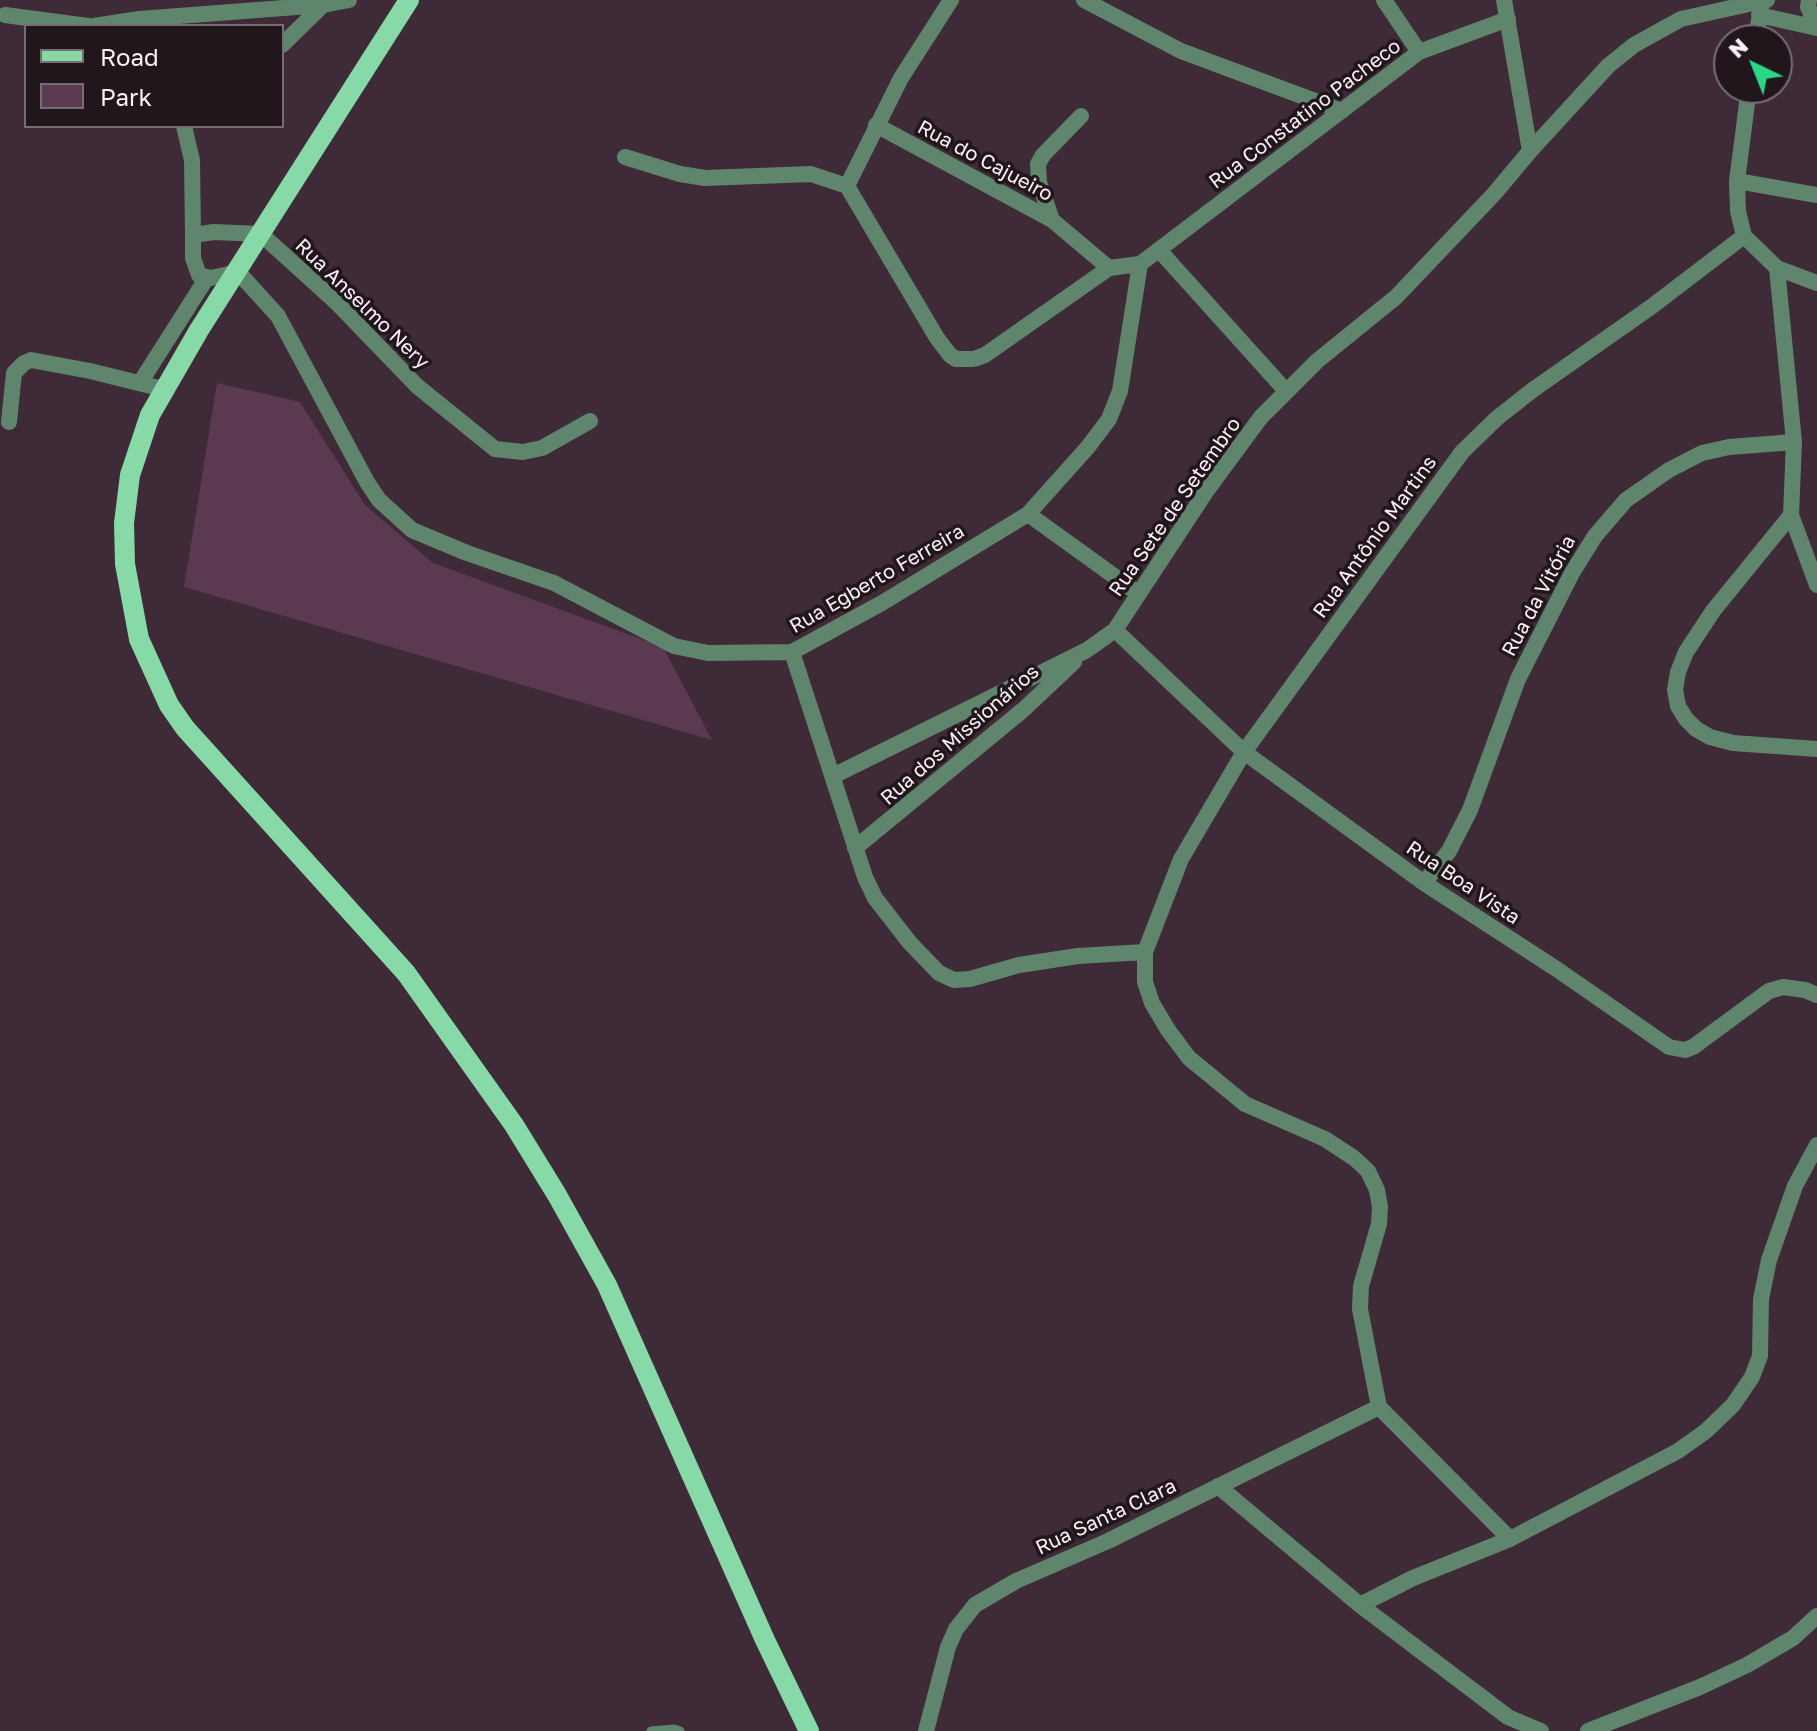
<!DOCTYPE html>
<html>
<head>
<meta charset="utf-8">
<style>
  body { margin:0 }
  #map { position:relative; width:1817px; height:1731px; overflow:hidden; background:#3f2a38; font-family:"Golos Text",sans-serif }
  canvas { display:block }
  .legend { position:absolute; left:24px; top:24px; width:260px; height:104px; box-sizing:border-box; background:#20161c; border:2px solid #786d74; margin:0; padding:10px 14px; list-style:none; font-size:24px; color:#fdeff8 }
  .legend li { display:flex; align-items:center; gap:16px; height:40px }
  .legend b { width:40px; border:2px solid #786d74 }
  .north { position:absolute; left:1713px; top:24px; width:80px; height:80px; box-sizing:border-box; background:#20161c; border:2px solid #786d74; border-radius:50%; rotate:317deg; font-size:22px; font-weight:700; line-height:32px; text-align:center; color:#fdeff8 }
  .north::after { content:''; display:block; margin:auto; width:28px; height:36px; background:#29d885; clip-path:polygon(50% 0,100% 100%,50% 72%,0 100%) }
</style>
</head>
<body>
<div id="map">
<canvas width="1817" height="1731"></canvas>
<ul class="legend">
<li><b style="height:10px;background:#87daa7"></b>Road</li>
<li><b style="height:22px;background:#5b3950"></b>Park</li>
</ul>
<div class="north">N</div>
</div>
<script>
const ctx = document.querySelector('canvas').getContext('2d');
ctx.lineJoin = 'round';
function paint(path, color) {
  ctx.fillStyle = color;
  ctx.fill(path, 'evenodd');
}
function poly(rows) {
  const path = new Path2D();
  for (const r of rows) {
    path.moveTo(r[0], r[1]);
    for (let i = 2; i < r.length; i += 2) path.lineTo(r[i], r[i + 1]);
  }
  return path;
}
function strokePath(path, color, width, dash) {
  ctx.strokeStyle = color;
  ctx.lineWidth = width;
  ctx.lineCap = dash ? 'butt' : 'round';
  ctx.setLineDash(dash || []);
  ctx.stroke(path);
}
function write(font, color, halo, rows, align = 'center') {
  ctx.font = font + ' "Golos Text",sans-serif';
  ctx.lineWidth = 7;
  ctx.setLineDash([]);
  ctx.textBaseline = 'middle';
  ctx.strokeStyle = halo;
  ctx.fillStyle = color;
  for (const [text, x, y, turn = 0] of rows) {
    ctx.save();
    ctx.translate(x, y);
    ctx.rotate((+turn || 0) * Math.PI / 180);
    ctx.textAlign = isNaN(turn) ? turn : align;
    if (halo) ctx.strokeText(text, 0, 0);
    ctx.fillText(text, 0, 0);
    ctx.restore();
  }
}
const green = poly([
  [217,383,300,402,365,505,433,563,663,647,712,740,184,587]
]);
const service = poly([
  [651,1731,674,1729,680,1731]
]);
const minor = poly([
  [1084,0,1181,51,1342,111],
  [1384,0,1419,52],
  [1504,0,1530,151],
  [1809,0,1808,7,1817,26],
  [5,15,88,26],
  [1759,15,1817,28],
  [94,26,139,19,323,5,349,0],
  [1756,40,1761,7],
  [282,45,323,5],
  [1749,88,1737,181,1738,211,1744,236,1777,268,1794,442,1791,515,1817,585],
  [876,125,1052,220,1109,268],
  [184,126,192,160,193,235,214,232,261,234,336,302,417,386,495,449,523,452,542,448,590,421],
  [625,157,680,174,705,178,811,174,847,186],
  [1737,181,1817,195],
  [847,186,937,338,950,355,956,359,974,359,985,355,1109,268,1140,264,1419,52,1508,19],
  [847,186,901,78,951,0],
  [1052,220,1039,182,1038,164,1043,155,1081,116],
  [193,235,193,258,199,275,211,278,238,272,278,316,367,482,379,500,412,530,467,553,554,583,674,646,708,653,792,652,882,603,1028,514,1088,447,1109,419,1120,391,1140,264],
  [1159,250,1286,391],
  [1777,268,1817,283],
  [140,383,206,279],
  [9,422,14,373,24,363,31,360,90,371,163,389],
  [1028,514,1139,594],
  [1791,515,1713,611,1686,652,1678,672,1675,690,1678,706,1686,719,1696,729,1710,737,1733,743,1817,749],
  [1115,630,1244,752,1424,883,1558,970,1669,1047,1685,1050,1693,1047,1769,991,1783,987,1805,990,1817,995],
  [792,652,865,877,875,898,910,943,939,973,954,980,970,979,1019,965,1078,956,1145,952],
  [833,776,1087,650,1115,630,1205,493,1261,417,1317,361,1396,297,1494,194,1530,151,1608,66,1634,45,1681,19,1767,0],
  [855,848,1023,710,1074,662],
  [1424,883,1449,851,1470,810,1518,679,1572,573,1595,536,1626,500,1669,470,1702,453,1729,447,1794,442],
  [1379,1407,1360,1309,1361,1286,1379,1224,1380,1207,1377,1190,1368,1171,1354,1158,1325,1139,1245,1104,1189,1058,1168,1030,1152,1003,1145,982,1145,952,1181,859,1244,752,1462,452,1497,418,1534,389,1651,307,1744,236],
  [1379,1407,1510,1539],
  [1218,1486,1360,1605,1508,1717,1541,1731],
  [1360,1605,1413,1578,1510,1539,1678,1451,1706,1431,1733,1405,1752,1377,1760,1356,1761,1299,1769,1260,1795,1186,1817,1145],
  [926,1731,948,1647,956,1629,975,1605,1016,1581,1108,1541,1379,1407],
  [1588,1731,1700,1687,1747,1665,1793,1638,1817,1616]
]);
const primary = poly([
  [409,0,199,330,150,415,130,475,124,523,125,564,139,639,169,705,185,728,406,973,514,1125,557,1195,607,1285,765,1640,809,1731]
]);
const streetNames = [
  ["Rua Constatino Pacheco",1305,114,-37],
  ["Rua do Cajueiro",985,161,28],
  ["Rua Anselmo Nery",362,304,44],
  ["Rua Sete de Setembro",1175,507,-55],
  ["Rua Antônio Martins",1375,537,-54],
  ["Rua Egberto Ferreira",877,579,-30],
  ["Rua da Vitória",1539,596,-62],
  ["Rua dos Missionários",960,735,-41],
  ["Rua Boa Vista",1463,883,34],
  ["Rua Santa Clara",1106,1517,-25]
];
paint(green, '#5b3950');
strokePath(service, '#5f866d', 9);
strokePath(minor, '#5f866d', 16);
strokePath(primary, '#87daa7', 20);
write('20px', '#fdeff8', '#20161c', streetNames);
</script>
</body>
</html>
